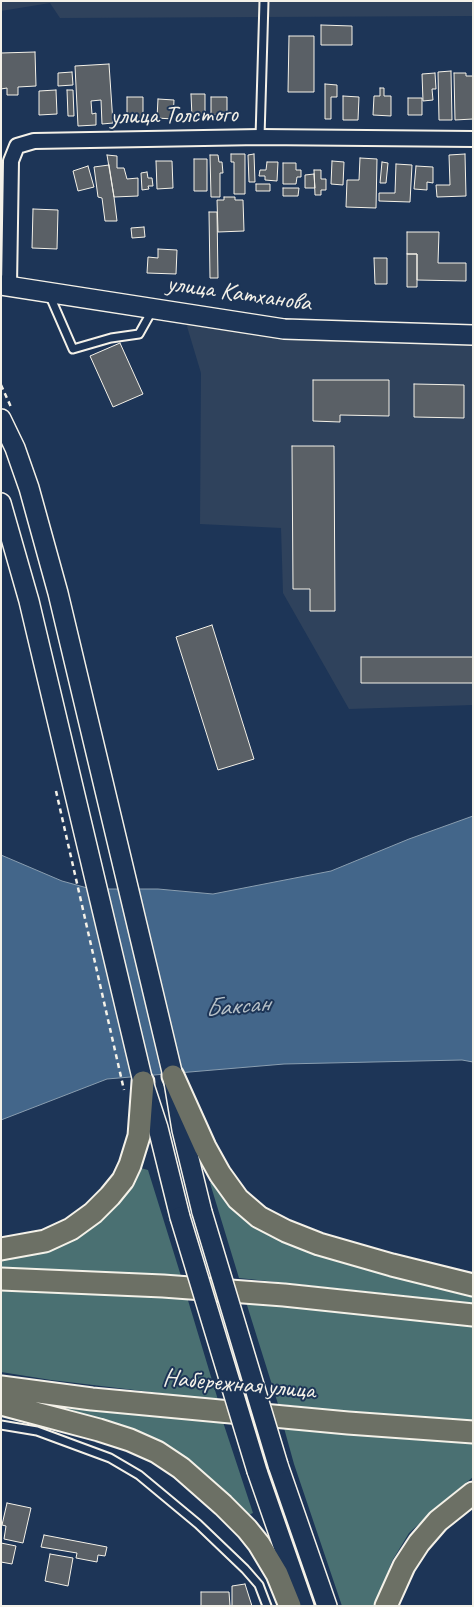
<!DOCTYPE html>
<html>
<head>
<meta charset="utf-8">
<style>
  body { margin:0 }
  #map { position:relative; width:474px; height:1607px; overflow:hidden; background:#1d3557; font-family:Caveat,sans-serif }
  canvas { display:block }
  .frame { position:absolute; inset:0; border:2px solid #f4f1e8; pointer-events:none }
</style>
</head>
<body>
<div id="map">
<canvas width="474" height="1607"></canvas>
<div class="frame"></div>
</div>
<script>
const ctx = document.querySelector('canvas').getContext('2d');
ctx.lineJoin = 'round';
function paint(path, color) {
  ctx.fillStyle = color;
  ctx.fill(path, 'evenodd');
}
function poly(rows) {
  const path = new Path2D();
  for (const r of rows) {
    path.moveTo(r[0], r[1]);
    for (let i = 2; i < r.length; i += 2) path.lineTo(r[i], r[i + 1]);
  }
  return path;
}
function strokePath(path, color, width, dash) {
  ctx.strokeStyle = color;
  ctx.lineWidth = width;
  ctx.lineCap = dash ? 'butt' : 'round';
  ctx.setLineDash(dash || []);
  ctx.stroke(path);
}
function write(font, color, halo, rows, align = 'center') {
  ctx.font = font + ' Caveat,sans-serif';
  ctx.lineWidth = 4;
  ctx.setLineDash([]);
  ctx.textBaseline = 'middle';
  ctx.strokeStyle = halo;
  ctx.fillStyle = color;
  for (const [text, x, y, turn = 0] of rows) {
    ctx.save();
    ctx.translate(x, y);
    ctx.rotate((+turn || 0) * Math.PI / 180);
    ctx.textAlign = isNaN(turn) ? turn : align;
    if (halo) ctx.strokeText(text, 0, 0);
    ctx.fillText(text, 0, 0);
    ctx.restore();
  }
}
const built = poly([
  [1,1,473,1,473,16,60,18,50,3,1,11],
  [183,313,473,335,473,705,349,709,283,593,281,528,200,524,201,373]
]);
const green = poly([
  [137,1167,148,1170,181,1276,1,1268,1,1256,27,1253],
  [215,1180,231,1201,473,1290,473,1303,239,1278,210,1183],
  [1,1287,187,1297,218,1400,51,1380,1,1372],
  [246,1302,473,1325,473,1425,278,1404],
  [21,1401,223,1422,253,1513,246,1516,198,1467,172,1448,143,1434,110,1422],
  [284,1428,473,1443,473,1477,437,1507,409,1533,392,1561,375,1606,342,1606,294,1464]
]);
const water = poly([
  [473,816,473,1062,462,1060,284,1064,107,1079,1,1120,1,855,62,881,91,889,158,889,213,894,331,871,409,839,473,816]
]);
const building = poly([
  [321,25,352,26,352,45,321,45,321,25],
  [289,36,314,36,314,92,288,92,289,36],
  [35,52,36,86,18,87,18,95,7,95,7,88,1,89,1,53,35,52],
  [109,64,113,123,102,124,101,100,91,101,92,114,96,113,96,125,78,126,75,66,109,64],
  [451,71,452,120,439,120,438,72,451,71],
  [72,72,73,85,58,86,58,73,72,72],
  [435,73,436,89,432,89,433,100,423,101,422,74,435,73],
  [454,73,466,73,466,76,473,76,473,119,455,120,454,73],
  [325,84,337,85,337,97,331,97,331,119,325,119,325,84],
  [380,88,384,88,384,96,391,96,391,116,373,115,374,96,380,96,380,88],
  [56,90,57,114,39,115,39,91,56,90],
  [67,90,73,90,74,116,68,116,67,90],
  [191,94,205,94,205,117,192,117,191,94],
  [343,96,359,97,358,120,343,120,343,96],
  [127,97,143,97,143,120,127,120,127,97],
  [211,97,227,97,227,115,211,115,211,97],
  [408,98,422,98,422,115,408,115,408,98],
  [158,99,174,100,173,119,157,118,158,99],
  [231,154,245,154,245,194,234,194,234,162,231,162,231,154],
  [254,154,255,182,249,182,248,155,254,154],
  [465,154,466,196,437,197,436,185,450,185,449,155,465,154],
  [107,155,117,156,117,168,124,168,127,179,138,178,138,196,114,197,107,155],
  [210,155,218,155,219,162,222,162,223,173,220,173,220,197,211,197,210,155],
  [360,158,377,159,376,208,346,207,347,180,359,180,360,158],
  [194,159,207,159,207,191,194,191,194,159],
  [156,161,172,161,173,188,157,189,156,161],
  [332,161,344,162,343,185,331,184,332,161],
  [267,162,278,162,277,181,265,180,265,176,259,176,260,170,266,170,267,162],
  [382,162,388,163,386,183,380,183,382,162],
  [283,163,296,163,296,170,301,170,301,177,297,177,296,184,283,184,283,163],
  [396,164,412,165,410,202,379,201,379,193,395,193,396,164],
  [109,165,114,197,117,221,105,221,102,198,98,197,94,167,109,165],
  [88,166,94,187,78,191,73,171,88,166],
  [416,166,433,167,433,183,427,182,427,190,414,189,416,166],
  [314,170,321,170,321,179,326,179,326,190,321,190,321,195,315,195,314,170],
  [147,172,148,178,152,178,153,186,148,186,149,189,142,190,141,173,147,172],
  [314,174,315,188,305,188,305,175,314,174],
  [256,184,270,184,270,191,256,191,256,184],
  [283,188,299,188,298,196,283,196,283,188],
  [224,197,235,197,235,200,243,200,244,231,218,232,217,200,224,200,224,197],
  [33,209,58,210,57,249,32,248,33,209],
  [209,212,217,212,218,278,210,278,209,212],
  [144,227,145,237,132,238,131,228,144,227],
  [407,232,439,232,438,263,466,263,466,281,417,280,417,254,407,254,407,232],
  [158,249,177,250,176,274,147,273,148,257,158,258,158,249],
  [407,254,417,254,417,287,407,287,407,254],
  [374,258,387,258,387,284,375,284,374,258],
  [120,343,143,394,113,407,90,356,120,343],
  [313,380,389,380,389,416,340,415,340,422,313,421,313,380],
  [414,384,464,385,464,418,414,417,414,384],
  [292,446,334,446,335,611,310,611,310,589,293,589,292,446],
  [212,625,254,759,218,770,176,637,212,625],
  [361,657,473,657,473,683,361,683,361,657],
  [7,1503,31,1508,23,1543,4,1539,6,1526,2,1525,7,1503],
  [44,1535,107,1547,105,1556,98,1555,97,1562,76,1558,77,1553,41,1547,44,1535],
  [1,1543,16,1546,12,1564,1,1562,1,1543],
  [50,1554,73,1558,68,1586,45,1581,50,1554],
  [245,1584,252,1606,232,1606,232,1586,245,1584],
  [201,1592,229,1592,230,1606,201,1606,201,1592]
]);
const path = poly([
  [1,385,11,407],
  [56,791,124,1090]
]);
const lane = poly([
  [260,137,264,1],
  [49,294,73,349,111,338,139,334,153,309],
  [1,1425,37,1431,110,1458,139,1475,198,1524,245,1569,259,1585,267,1606]
]);
const street = poly([
  [9,285,11,161,17,146,34,141,260,137,473,139]
]);
const secondary = poly([
  [1,285,284,329,473,335],
  [1,419,15,448,29,488,58,593,173,1076,182,1130,202,1212],
  [1,503,29,601,143,1082,158,1128,180,1217],
  [278,1465,327,1606],
  [257,1471,304,1606]
]);
const primary = poly([
  [173,1076,205,1147,220,1174,238,1199,259,1217,286,1231,319,1244,392,1265,473,1285],
  [1,1249,45,1241,71,1229,93,1213,110,1196,123,1180,130,1165,139,1136,143,1082],
  [1,1279,163,1286,284,1295,473,1315],
  [1,1387,92,1399,348,1423,473,1432],
  [1,1404,99,1430,130,1440,157,1452,181,1468,223,1505,247,1529,259,1544,277,1574,290,1606],
  [386,1606,404,1566,419,1543,438,1521,473,1493]
]);
const secondaryBridge = poly([
  [202,1212,278,1465],
  [180,1217,257,1471]
]);
const streetNames = [
  ["улица Толстого",174,116,-1],
  ["улица Катханова",239,294,8],
  ["Набережная улица",239,1385,5]
];
const waterNames = [
  ["Баксан",237,1007,-5]
];
paint(built, '#2f425c');
paint(green, '#4a7072');
paint(water, '#43668a');
strokePath(water, '#8a9eb0', 1);
paint(building, '#5a6066');
strokePath(building, '#f4f1e8', 1);
strokePath(lane, '#f4f1e8', 11);
strokePath(street, '#f4f1e8', 18);
strokePath(secondary, '#f4f1e8', 22);
strokePath(primary, '#f4f1e8', 25);
strokePath(path, '#f4f1e8', 2.5, [5, 4]);
strokePath(lane, '#1d3557', 7);
strokePath(street, '#1d3557', 14);
strokePath(secondary, '#1d3557', 19);
strokePath(primary, '#6c7065', 21);
strokePath(secondaryBridge, '#f4f1e8', 22, []);
strokePath(secondaryBridge, '#1d3557', 19);
write('25px', '#f4f1e8', '#1d3557', streetNames);
write('italic 26px', '#b6c0c7', '#1d3557', waterNames);
</script>
</body>
</html>
